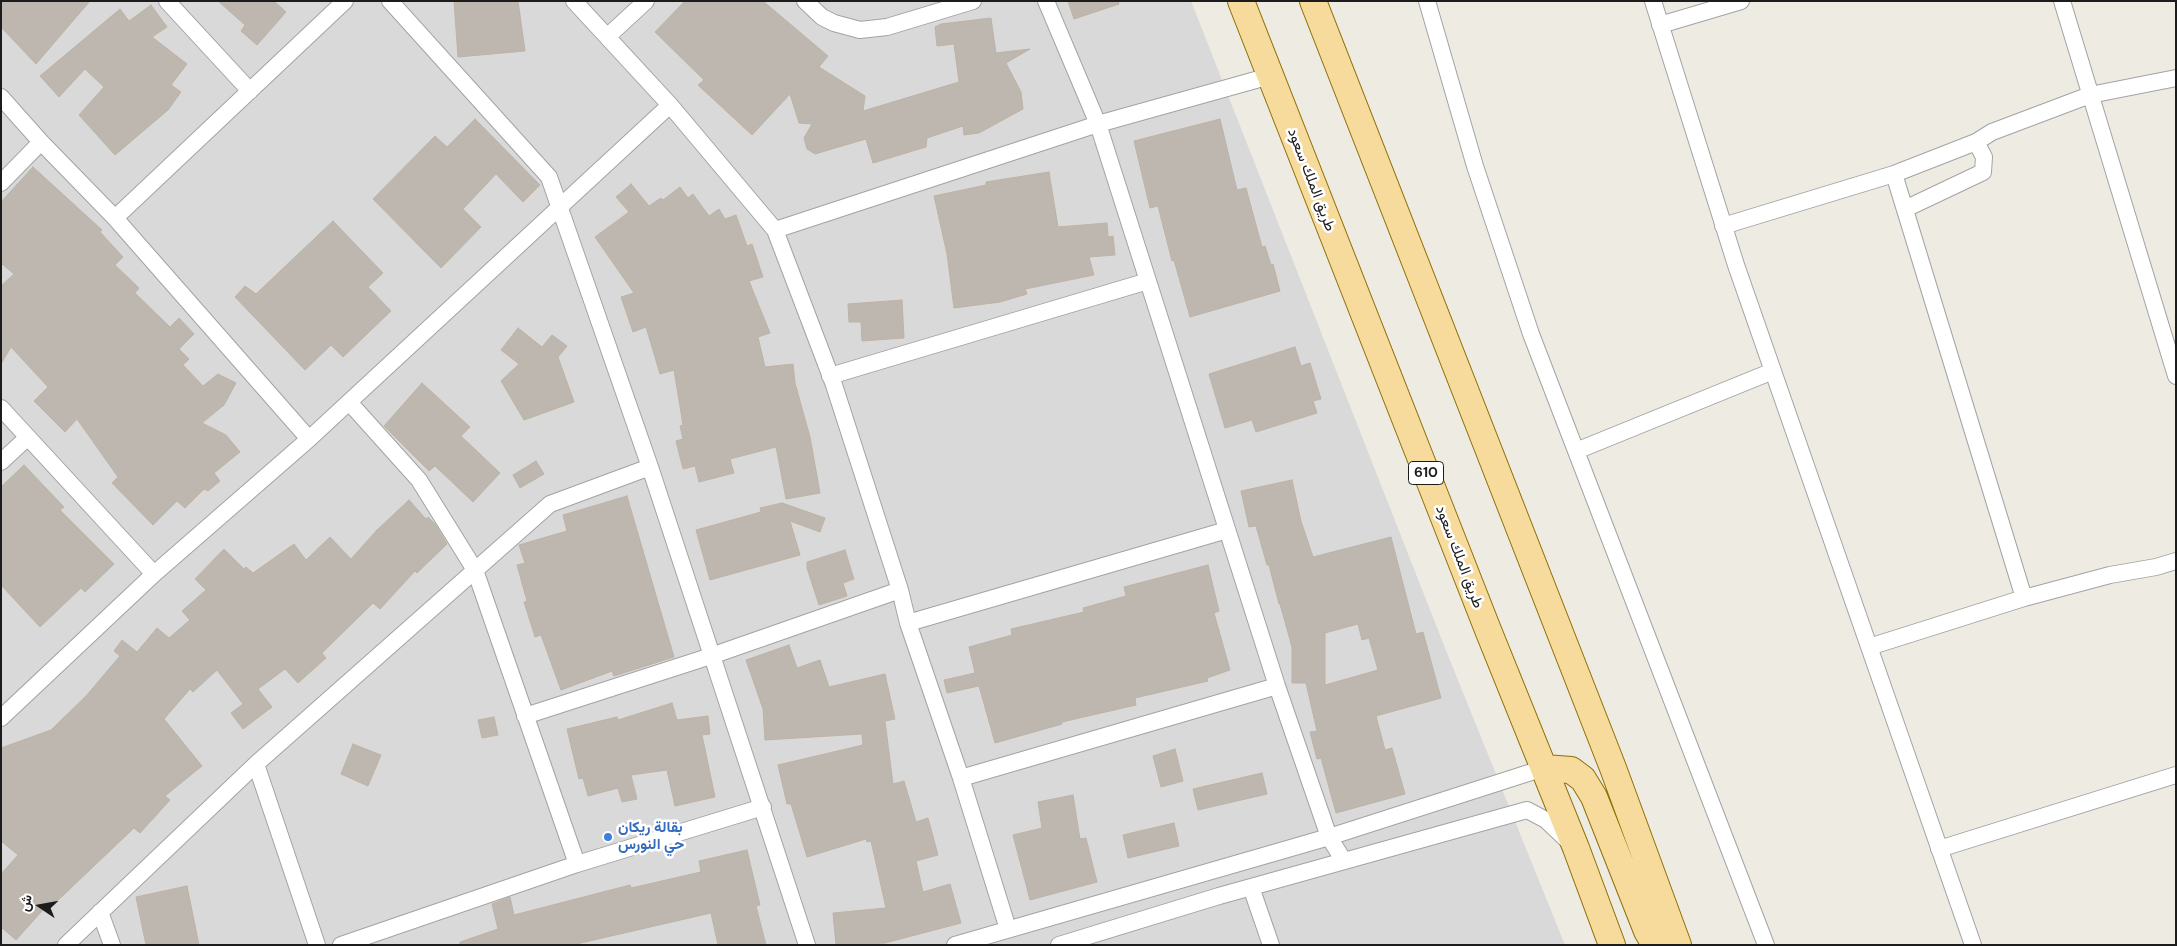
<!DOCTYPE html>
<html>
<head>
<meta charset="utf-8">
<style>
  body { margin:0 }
  #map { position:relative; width:2177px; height:946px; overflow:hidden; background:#edebe2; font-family:"DM Sans",Vazirmatn,sans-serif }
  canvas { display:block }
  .frame { position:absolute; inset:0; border:2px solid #1c1c1c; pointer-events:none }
  .north { position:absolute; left:15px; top:881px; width:50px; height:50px; -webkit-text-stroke:4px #fff; paint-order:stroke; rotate:282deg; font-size:14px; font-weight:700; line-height:20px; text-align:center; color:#1c1c1c }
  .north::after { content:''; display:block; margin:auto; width:18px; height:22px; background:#1c1c1c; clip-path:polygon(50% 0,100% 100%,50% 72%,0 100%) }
</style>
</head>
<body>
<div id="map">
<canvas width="2177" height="946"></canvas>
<div class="frame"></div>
<div class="north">ش</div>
</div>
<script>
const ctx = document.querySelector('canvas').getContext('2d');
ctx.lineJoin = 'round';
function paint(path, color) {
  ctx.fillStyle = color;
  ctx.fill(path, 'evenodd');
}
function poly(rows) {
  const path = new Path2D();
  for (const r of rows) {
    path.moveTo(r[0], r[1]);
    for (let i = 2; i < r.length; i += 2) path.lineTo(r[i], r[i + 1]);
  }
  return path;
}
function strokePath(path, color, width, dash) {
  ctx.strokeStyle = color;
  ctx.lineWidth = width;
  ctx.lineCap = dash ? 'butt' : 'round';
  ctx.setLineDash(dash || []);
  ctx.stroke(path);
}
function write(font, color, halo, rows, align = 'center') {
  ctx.font = font + ' "DM Sans",Vazirmatn,sans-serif';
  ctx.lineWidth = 5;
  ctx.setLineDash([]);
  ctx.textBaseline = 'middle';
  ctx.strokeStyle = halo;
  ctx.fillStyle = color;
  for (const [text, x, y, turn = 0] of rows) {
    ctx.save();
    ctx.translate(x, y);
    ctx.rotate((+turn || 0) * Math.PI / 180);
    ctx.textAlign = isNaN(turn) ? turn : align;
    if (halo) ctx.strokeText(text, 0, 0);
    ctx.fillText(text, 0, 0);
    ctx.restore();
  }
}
const residential = poly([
  [1,1,1191,1,1445,648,1565,945,1,945]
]);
const building = poly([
  [1,1,90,1,36,64,1,27,1,1],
  [218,1,274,1,286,12,257,45,241,31,245,25,218,1],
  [454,1,518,1,525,51,458,57,454,1],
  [685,1,763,1,828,56,819,67,865,96,863,111,959,82,954,44,937,46,935,27,941,24,991,18,996,53,1030,49,1006,63,1021,92,1023,109,979,133,964,135,963,126,927,138,926,147,873,163,866,139,815,154,807,149,804,138,812,124,799,123,790,94,752,135,698,85,704,80,655,32,685,1],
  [1068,1,1118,1,1119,4,1074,19,1068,1],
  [151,5,167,27,152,37,187,64,171,85,181,92,168,110,115,155,79,115,104,87,85,69,59,97,40,76,120,9,129,21,151,5],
  [475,119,540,185,523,202,496,174,463,209,481,227,441,268,373,199,435,136,447,147,475,119],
  [1220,119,1237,190,1246,188,1262,247,1265,246,1271,265,1273,264,1280,291,1190,317,1174,260,1172,261,1158,206,1150,208,1134,141,1220,119],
  [33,167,102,230,100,232,123,257,115,265,139,288,135,293,170,327,179,318,194,334,179,349,189,359,183,365,203,386,218,374,236,383,224,405,202,423,226,435,240,452,214,473,220,481,208,491,204,489,185,508,177,501,153,525,112,483,118,477,77,419,65,432,34,401,48,387,11,347,1,364,1,286,14,274,1,263,1,202,33,167],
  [1049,172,1058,227,1107,223,1108,237,1113,236,1115,255,1089,257,1094,275,1025,289,1027,294,1000,302,954,308,947,254,934,196,986,185,986,182,1049,172],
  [631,184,649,206,661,198,663,200,680,187,688,198,693,194,709,216,719,209,725,219,736,215,747,246,752,244,763,277,749,281,770,333,758,337,765,367,793,364,795,383,810,437,820,493,786,499,776,447,730,459,734,473,699,482,695,466,683,469,676,441,683,439,680,426,683,425,674,370,660,374,646,327,633,332,621,297,634,293,595,237,629,212,616,197,631,184],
  [333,221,383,273,368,287,391,311,343,357,331,345,305,370,235,297,245,286,256,294,333,221],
  [902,300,904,338,862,341,861,322,849,322,848,304,902,300],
  [518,328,542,347,552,335,567,346,558,357,574,402,524,420,501,381,519,364,501,350,518,328],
  [1295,347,1301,366,1310,363,1321,399,1313,401,1317,413,1256,432,1252,420,1225,428,1209,374,1295,347],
  [422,383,470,427,461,436,500,473,473,502,435,466,429,471,384,426,422,383],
  [536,461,544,474,520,488,513,475,536,461],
  [24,465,64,507,60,510,114,564,85,592,81,588,40,627,1,585,1,487,24,465],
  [1292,480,1301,521,1313,557,1391,537,1416,634,1423,632,1441,698,1376,716,1385,750,1392,748,1405,794,1336,813,1321,758,1317,759,1310,732,1317,731,1306,683,1292,683,1292,647,1280,604,1279,604,1269,565,1267,565,1256,526,1249,527,1241,491,1292,480],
  [1358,624,1362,640,1369,638,1378,670,1325,685,1325,633,1358,624],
  [627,496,674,657,614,676,612,671,561,690,541,635,535,637,524,602,527,601,517,565,525,563,519,545,567,531,563,515,627,496],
  [409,500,426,519,428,517,435,524,447,544,417,573,415,571,380,609,373,603,322,653,326,658,298,683,285,669,258,689,272,707,243,729,231,713,243,704,217,670,193,692,190,689,164,719,202,766,165,796,170,800,140,833,134,828,54,904,51,901,16,940,1,927,1,874,18,855,1,841,1,748,51,730,86,696,120,656,114,651,122,640,137,652,157,628,169,638,190,620,182,611,206,590,195,579,224,549,244,569,246,567,253,573,294,544,306,560,330,537,351,559,377,530,409,500],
  [782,503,825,518,820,532,790,521,800,555,710,580,696,530,761,512,760,508,782,503],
  [845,550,854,579,843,583,847,596,819,605,807,568,807,562,845,550],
  [1208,565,1219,611,1214,613,1230,670,1207,678,1208,681,1135,698,1136,705,1062,722,1062,724,995,743,979,686,947,693,944,680,975,673,969,647,1012,635,1011,629,1084,612,1083,608,1126,596,1124,587,1208,565],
  [789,645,797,668,820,660,829,687,885,674,895,719,885,721,893,784,904,781,916,822,928,818,938,855,916,861,923,892,950,884,961,923,885,943,836,945,833,913,886,908,871,841,867,842,866,839,807,857,791,804,787,804,778,765,863,745,862,734,765,740,763,709,746,660,789,645],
  [672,703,677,720,708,716,710,734,702,735,715,797,675,806,667,770,631,775,637,799,622,802,618,788,588,796,583,778,579,779,567,729,617,717,618,720,672,703],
  [494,717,498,735,482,738,478,720,494,717],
  [353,744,381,755,368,786,341,774,353,744],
  [1175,749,1183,781,1161,787,1153,756,1175,749],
  [1262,773,1267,794,1198,810,1193,789,1262,773],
  [1073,795,1080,839,1086,838,1097,882,1030,900,1013,835,1042,828,1038,802,1073,795],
  [1174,823,1179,846,1128,858,1123,835,1174,823],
  [747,850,760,905,756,906,766,945,718,945,711,913,572,945,460,945,460,942,498,929,492,904,510,897,514,915,630,885,631,888,701,872,699,861,747,850],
  [187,886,199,945,146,945,136,897,187,886]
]);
const street = poly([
  [167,1,250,91],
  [390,1,549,177,650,467,807,945],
  [574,1,670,105,775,230,834,385,900,590,908,623,961,778,1008,929],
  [805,1,822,17,834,23,860,30,887,27,973,1],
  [1046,1,1098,124,1277,686,1329,837,1344,861],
  [1427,1,1475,166,1531,334,1766,945],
  [1653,1,1736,265,1973,945],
  [2062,1,2176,376],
  [1660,25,1741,1],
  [607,37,646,1],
  [1,97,41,142,115,218,309,439],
  [1894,174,2024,598],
  [1,183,41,142],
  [1905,209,1983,172,1984,157,1976,142],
  [115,218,345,1],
  [1723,226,1894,174,1976,142,1992,132,2090,95,2176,78],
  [775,230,1098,124,1270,76],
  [830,376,1148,281],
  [349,402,419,480,475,570,577,864],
  [1,408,154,574],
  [1576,451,1773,371],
  [1,462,28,437],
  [908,623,1227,530],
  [1869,647,2024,598,2110,575,2156,567,2176,561],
  [525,716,711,656,900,590],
  [1,718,154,574,309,439,670,105],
  [961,778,1277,686],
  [1939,849,2176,775],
  [1251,887,1271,945],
  [100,912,112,945],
  [66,945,256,764],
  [317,945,256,764,550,504,650,467],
  [341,945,577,864,763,807],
  [955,945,1329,837,1544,768],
  [1059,945,1219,896,1527,810,1546,820,1569,842]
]);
const primary = poly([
  [1241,1,1488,630,1576,848,1612,945],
  [1313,1,1613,768,1678,945],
  [1544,768,1571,770,1583,779,1594,797,1647,931,1655,945]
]);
const markers = [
  [608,837,5,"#3f7fe0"]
];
const shields = [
  [1426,473,35]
];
const shieldNames = [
  ["610",1426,473]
];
const streetNames = [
  ["طريق الملك سعود",1311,180,69],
  ["طريق الملك سعود",1459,557,69]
];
const shopNames = [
  ["بقالة ريكان",618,828],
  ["حي النورس",618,845]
];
paint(residential, '#dad9d9');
paint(building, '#bdb7af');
strokePath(building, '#beb3a5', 1);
strokePath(street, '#a3a3a3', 18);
strokePath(primary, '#8e7006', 28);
strokePath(street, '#fff', 16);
strokePath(primary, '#f7db9c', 26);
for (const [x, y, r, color] of markers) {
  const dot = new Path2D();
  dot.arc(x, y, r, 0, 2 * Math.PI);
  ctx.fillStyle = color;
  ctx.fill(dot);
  strokePath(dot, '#fff', 2);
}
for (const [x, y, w] of shields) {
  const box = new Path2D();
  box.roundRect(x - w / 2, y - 11.5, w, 23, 4);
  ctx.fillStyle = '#fff';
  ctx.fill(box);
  strokePath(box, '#1c1c1c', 1);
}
write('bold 14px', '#1c1c1c', null, shieldNames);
write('15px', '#1c1c1c', '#fff', streetNames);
write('bold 15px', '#366cbe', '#fff', shopNames, 'left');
</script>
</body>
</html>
